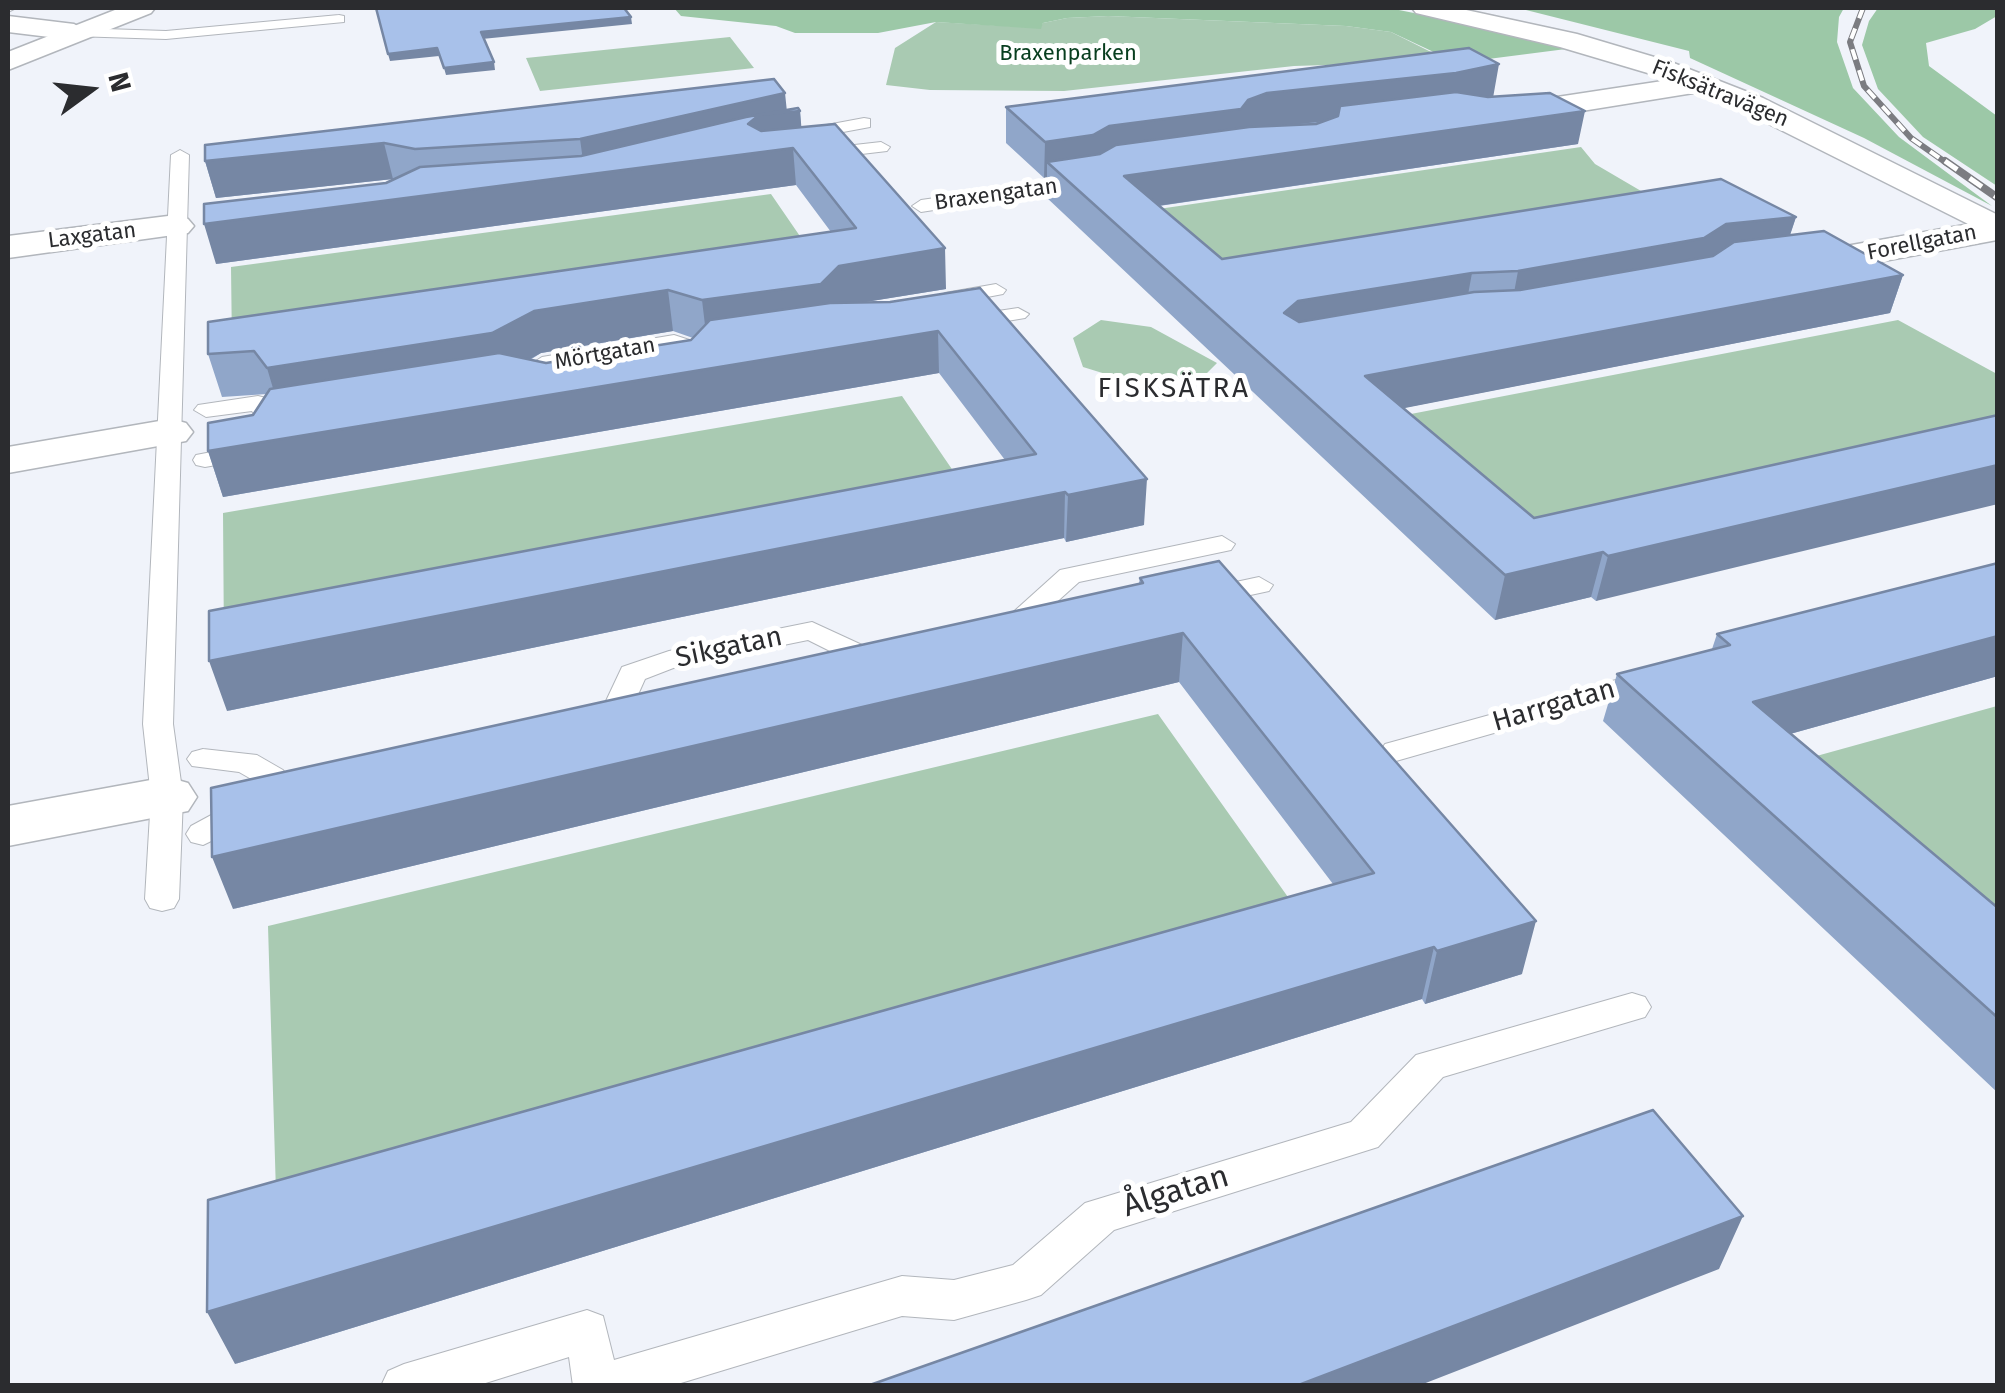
<!DOCTYPE html>
<html>
<head>
<meta charset="utf-8">
<style>
  body { margin:0 }
  #map { position:relative; width:2005px; height:1393px; overflow:hidden; background:#f0f3fa; font-family:"Fira Sans",sans-serif }
  canvas { display:block }
  .frame { position:absolute; inset:0; border:10px solid #2b2c2f; pointer-events:none }
  .north { position:absolute; left:40px; top:40px; width:100px; height:100px; -webkit-text-stroke:8px #fff; paint-order:stroke; rotate:75deg; font-size:28px; font-weight:700; line-height:40px; text-align:center; color:#2b2c2f }
  .north::after { content:''; display:block; margin:auto; width:35px; height:45px; background:#2b2c2f; clip-path:polygon(50% 0,100% 100%,50% 72%,0 100%) }
</style>
</head>
<body>
<div id="map">
<canvas width="2005" height="1393"></canvas>
<div class="frame"></div>
<div class="north">N</div>
</div>
<script>
const ctx = document.querySelector('canvas').getContext('2d');
ctx.lineJoin = 'round';
function paint(path, color) {
  ctx.fillStyle = color;
  ctx.fill(path, 'evenodd');
}
function poly(rows) {
  const path = new Path2D();
  for (const r of rows) {
    path.moveTo(r[0], r[1]);
    for (let i = 2; i < r.length; i += 2) path.lineTo(r[i], r[i + 1]);
  }
  return path;
}
function strokePath(path, color, width, dash) {
  ctx.strokeStyle = color;
  ctx.lineWidth = width;
  ctx.lineCap = dash ? 'butt' : 'round';
  ctx.setLineDash(dash || []);
  ctx.stroke(path);
}
function write(font, color, halo, rows, align = 'center') {
  ctx.font = font + ' "Fira Sans",sans-serif';
  ctx.lineWidth = 10;
  ctx.setLineDash([]);
  ctx.textBaseline = 'middle';
  ctx.strokeStyle = halo;
  ctx.fillStyle = color;
  for (const [text, x, y, turn = 0] of rows) {
    ctx.save();
    ctx.translate(x, y);
    ctx.rotate((+turn || 0) * Math.PI / 180);
    ctx.textAlign = isNaN(turn) ? turn : align;
    if (halo) ctx.strokeText(text, 0, 0);
    ctx.fillText(text, 0, 0);
    ctx.restore();
  }
}
const green = poly([
  [1108,16,1346,26,1391,32,1437,55,1361,64,1294,66,1064,91,930,90,886,85,895,48,936,22,1040,28,1043,23,1067,18],
  [730,37,754,68,540,91,526,58],
  [1581,147,1595,164,1653,198,1225,281,1145,211],
  [771,194,817,261,232,347,231,267],
  [1101,320,1151,327,1217,363,1205,375,1138,384,1083,367,1073,338],
  [1898,320,1997,374,1997,425,1513,531,1385,419],
  [902,396,975,503,224,649,223,513],
  [1997,706,1997,952,1784,765],
  [1158,714,1295,907,276,1193,268,926]
]);
const forest = poly([
  [674,8,1389,8,1533,37,1566,49,1457,63,1391,32,1346,26,1108,16,1067,18,1043,23,1041,29,936,22,878,33,795,33,776,26,681,16],
  [1518,8,1844,8,1839,17,1837,42,1853,88,1899,137,1992,206,1864,138,1690,58,1689,51],
  [1878,8,1997,8,1997,16,1975,29,1926,43,1929,66,1997,116,1997,186,1923,137,1878,89,1862,45,1869,21]
]);
const lane = poly([
  [8,8,16,8,8,12,8,8],
  [339,15,344,16,344,22,166,39,74,36,67,32,74,28,166,31,339,15],
  [864,118,870,119,870,127,800,140,792,135,800,130,864,118],
  [881,142,890,147,887,151,819,159,810,154,819,149,881,142],
  [180,150,189,155,173,724,183,797,179,899,174,908,162,911,150,908,145,899,151,797,143,724,171,155,180,150],
  [1083,177,1092,182,1089,186,921,212,912,206,921,200,1083,177],
  [996,284,1006,290,1003,294,945,305,935,299,945,293,996,284],
  [1018,308,1029,314,1025,318,965,328,954,322,965,316,1018,308],
  [674,335,714,348,717,353,709,364,701,366,693,364,692,356,673,349,556,368,514,389,503,382,542,357,674,335],
  [258,396,266,398,284,424,266,456,205,467,196,465,193,460,196,455,248,445,260,424,252,411,206,417,194,410,198,405,258,396],
  [1222,536,1235,544,1231,550,1079,582,1050,608,1061,610,1065,616,1061,622,1024,623,1010,615,1060,570,1222,536],
  [1259,577,1273,585,1269,591,1204,605,1190,597,1194,591,1259,577],
  [812,622,862,645,866,651,849,686,829,686,824,680,836,654,808,640,676,667,645,679,632,708,621,710,610,708,606,701,622,667,669,651,812,622],
  [1652,670,1662,673,1667,679,1662,685,1396,761,1385,758,1380,751,1385,744,1652,670],
  [203,749,257,755,283,770,288,777,263,816,203,845,191,842,186,834,191,826,239,800,253,780,239,772,192,766,187,759,192,752,203,749],
  [1632,993,1645,997,1651,1007,1645,1017,1443,1077,1378,1147,1114,1230,1041,1295,1026,1300,954,1320,902,1316,671,1386,573,1386,569,1357,476,1386,381,1386,388,1371,404,1364,587,1310,603,1316,614,1360,902,1276,954,1280,1013,1265,1085,1203,1351,1122,1416,1055,1632,993]
]);
const street = poly([
  [8,16,74,24,87,32,74,40,8,32,8,16],
  [1702,75,1712,78,1716,84,1712,90,1557,115,1546,112,1542,106,1546,100,1557,97,1702,75],
  [176,215,188,219,194,226,188,233,8,258,8,236,176,215],
  [1998,219,1997,240,1846,268,1833,265,1828,257,1833,249,1846,246,1998,219],
  [171,419,186,423,193,432,186,441,8,473,8,447,171,419],
  [167,777,188,783,197,797,188,811,8,846,8,806,167,777]
]);
const secondary = poly([
  [120,8,155,8,151,13,8,70,8,52,120,8],
  [1412,8,1457,8,1577,34,1671,62,1763,98,1998,215,1998,239,1741,110,1651,74,1560,47,1416,13,1412,8]
]);
const railFar1 = poly([
  [1863,8,1850,42,1864,86,1911,138,1948,164]
]);
const rail = poly([
  [1945,161,1998,198]
]);
const wall = poly([
  [1493,97,1578,144,1159,206,1222,259,1796,217,1790,235,1903,275,1890,313,1403,408,1534,518,1998,415,1596,601,1591,597,1495,620,1046,197,1047,178,1044,178,1006,143,1006,107],
  [800,111,801,127,946,289,865,302,890,302,980,288,1144,525,1066,542,1064,538,227,711,1005,460,939,373,223,497,208,451,253,415,267,394,222,397,208,354,831,232,796,185,216,264,393,179,216,198,205,161,205,145],
  [673,331,693,338,691,340,546,363,530,360,541,353],
  [1140,578,1522,974,1425,1004,1422,999,235,1364,1333,884,1179,682,233,909,1139,583],
  [1717,634,1998,676,1790,734,1998,908,1998,1093,1603,721,1617,674,1712,649]
]);
const shadedWall = poly([
  [631,17,632,24,482,39,481,32],
  [437,48,439,56,390,61,388,54],
  [494,62,495,70,446,75,444,68],
  [1499,64,1493,98,1450,107,1264,128,1047,162,1047,178,1044,178,1045,142,1109,126,1248,100,1267,93],
  [785,93,787,112,800,111,803,146,793,148,796,185,216,264,204,224,585,175,580,139],
  [1585,111,1578,144,1123,211,1124,176],
  [384,143,393,179,216,198,205,161],
  [1796,217,1784,253,1511,309,1518,271,1726,224],
  [945,248,946,289,841,306,707,342,702,300,839,266],
  [1472,273,1465,311,1293,340,1284,313,1298,301],
  [1903,275,1890,313,1359,417,1365,376],
  [668,290,673,331,541,353,501,375,280,412,267,368,534,311],
  [938,331,939,373,223,497,208,451],
  [1998,465,1998,504,1596,601,1608,556],
  [1147,479,1144,525,1066,542,1068,495],
  [1065,492,1064,538,227,711,209,661],
  [1603,552,1591,597,1495,620,1505,575],
  [1183,633,1179,682,233,909,212,857],
  [1998,636,1998,676,1736,749,1753,702],
  [1536,921,1522,974,1425,1004,1437,951],
  [1434,947,1422,999,235,1364,207,1312],
  [1743,1216,1719,1269,1418,1386,1296,1386]
]);
const building = poly([
  [376,8,624,8,631,17,481,32,494,62,444,68,437,48,388,54,376,8],
  [1469,48,1499,64,1456,73,1267,93,1248,100,1241,109,1109,126,1093,135,1045,142,1006,107,1469,48],
  [774,79,785,93,580,139,415,149,384,143,205,161,205,145,774,79],
  [1456,92,1488,97,1550,93,1585,111,1124,176,1222,259,1721,179,1796,217,1726,224,1704,238,1518,271,1472,273,1298,301,1284,313,1299,322,1474,292,1520,290,1713,256,1734,242,1824,231,1903,275,1365,376,1534,518,1998,415,1998,465,1608,556,1603,552,1505,575,1047,162,1100,154,1116,145,1249,127,1316,124,1338,116,1340,106,1456,92],
  [798,108,800,111,759,115,748,124,761,131,835,124,945,248,839,266,821,284,702,300,668,290,534,311,492,333,267,368,254,351,208,354,208,322,856,228,793,148,204,224,204,204,386,183,420,167,581,156,746,117,798,108],
  [980,288,1147,479,1068,495,1065,492,209,661,209,611,1036,454,938,331,208,451,208,423,253,415,270,389,499,353,546,363,691,340,710,320,830,303,890,302,980,288],
  [1219,561,1536,921,1437,951,1434,947,207,1312,208,1200,1374,873,1183,633,212,857,211,788,1143,583,1140,578,1219,561],
  [1998,563,1998,636,1753,702,1998,908,1998,1018,1617,674,1730,645,1717,634,1998,563],
  [1653,1110,1743,1216,1296,1386,867,1386,1653,1110]
]);
const farParknames = [
  ["Braxenparken",1068,54]
];
const farStreetnames = [
  ["Fisksätravägen",1720,94,22],
  ["Braxengatan",996,195,-8],
  ["Laxgatan",92,236,-7],
  ["Forellgatan",1922,243,-11],
  ["Mörtgatan",605,354,-10]
];
const farQuarternames = [
  ["FISKSÄTRA",1174,389]
];
const streetNames = [
  ["Sikgatan",729,648,-12],
  ["Harrgatan",1554,706,-16]
];
const nearStreetnames = [
  ["Ålgatan",1176,1192,-17]
];
paint(green, '#a9cab2');
paint(forest, '#9cc8a7');
strokePath(lane, '#b2b6bc', 2);
strokePath(street, '#b2b6bc', 3);
strokePath(secondary, '#b2b6bc', 3);
paint(lane, '#fff');
paint(street, '#fff');
paint(secondary, '#fff');
strokePath(railFar1, '#7b7c81', 6);
strokePath(rail, '#7b7c81', 8);
strokePath(railFar1, '#fff', 4, [11]);
strokePath(rail, '#fff', 5, [15]);
paint(wall, '#90a6c9');
paint(shadedWall, '#7687a4');
paint(building, '#a8c1ea');
strokePath(building, '#7687a4', 2.5);
write('22px', '#083e1f', '#fff', farParknames);
write('22px', '#2b2c2f', '#fff', farStreetnames);
ctx.letterSpacing = '2.5px';
write('28px', '#2b2c2f', '#fff', farQuarternames);
ctx.letterSpacing = '0px';
write('28px', '#2b2c2f', '#fff', streetNames);
write('32px', '#2b2c2f', '#fff', nearStreetnames);
</script>
</body>
</html>
